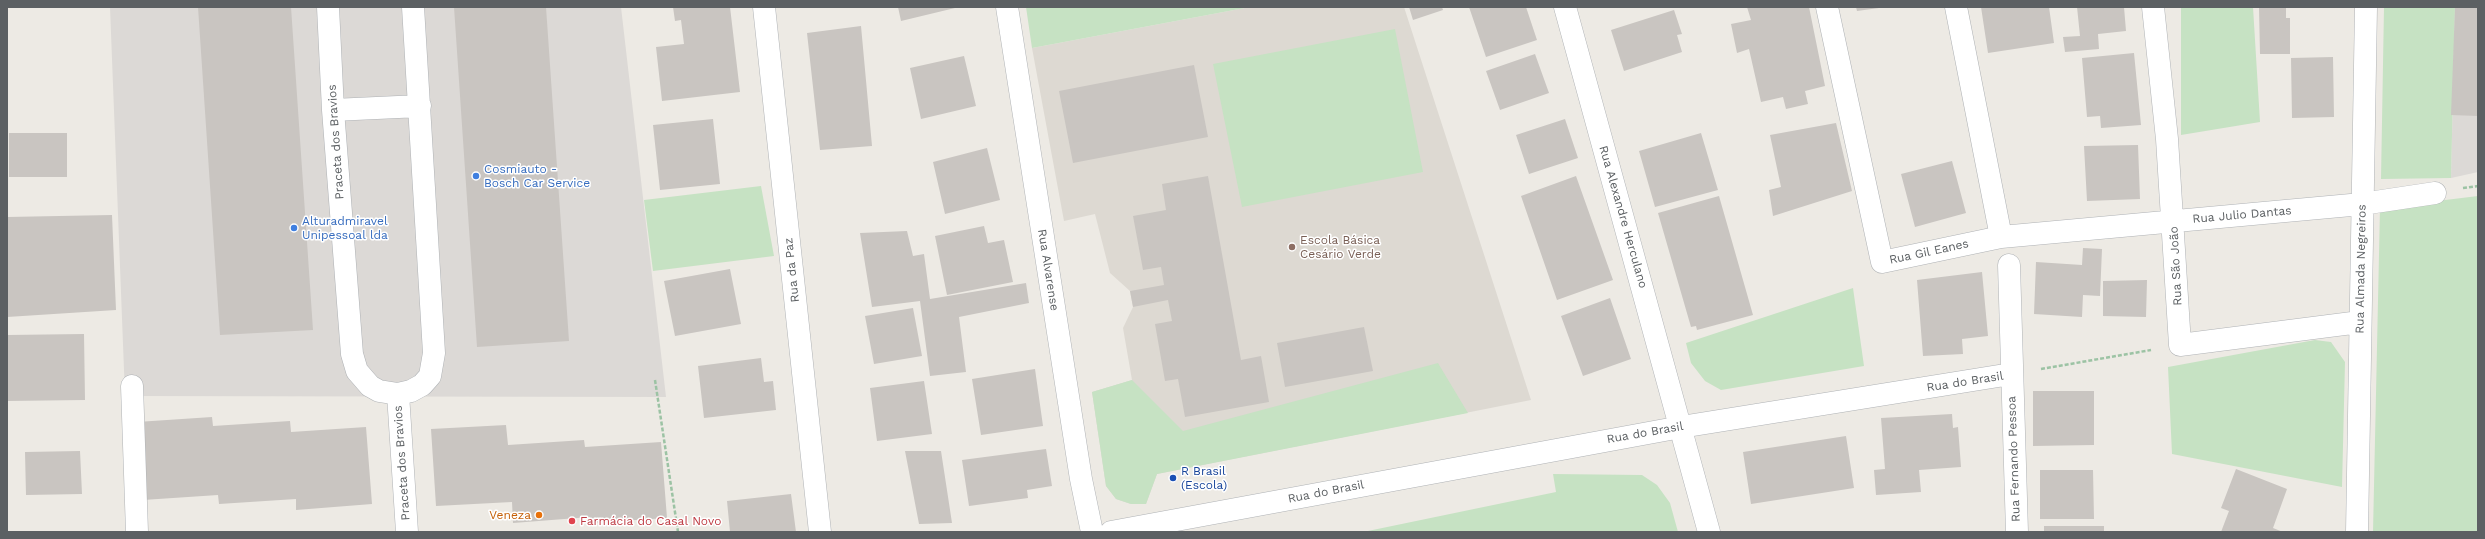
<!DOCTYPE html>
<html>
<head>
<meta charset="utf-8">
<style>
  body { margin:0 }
  #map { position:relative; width:2485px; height:539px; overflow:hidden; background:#edeae4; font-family:"Work Sans",sans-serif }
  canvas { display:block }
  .frame { position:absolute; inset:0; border:8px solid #5c6063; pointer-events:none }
</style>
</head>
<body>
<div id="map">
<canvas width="2485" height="539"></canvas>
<div class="frame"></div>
</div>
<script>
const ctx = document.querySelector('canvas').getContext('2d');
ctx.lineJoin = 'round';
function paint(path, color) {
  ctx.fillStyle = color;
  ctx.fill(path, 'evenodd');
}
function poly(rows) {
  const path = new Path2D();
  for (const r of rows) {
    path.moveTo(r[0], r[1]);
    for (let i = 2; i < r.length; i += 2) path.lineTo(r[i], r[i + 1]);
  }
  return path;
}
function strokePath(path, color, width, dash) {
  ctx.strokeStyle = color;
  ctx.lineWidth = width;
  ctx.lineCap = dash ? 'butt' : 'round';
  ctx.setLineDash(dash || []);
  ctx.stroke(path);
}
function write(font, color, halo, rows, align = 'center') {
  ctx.font = font + ' "Work Sans",sans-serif';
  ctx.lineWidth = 3;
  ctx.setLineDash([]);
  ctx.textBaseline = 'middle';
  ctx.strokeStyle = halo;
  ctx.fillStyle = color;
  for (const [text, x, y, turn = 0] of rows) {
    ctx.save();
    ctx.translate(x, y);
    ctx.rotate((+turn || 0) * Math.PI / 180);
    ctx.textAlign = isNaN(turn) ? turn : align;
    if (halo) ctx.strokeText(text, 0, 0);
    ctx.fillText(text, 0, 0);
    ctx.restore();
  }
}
const industrial = poly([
  [110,7,621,7,666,397,125,396],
  [2455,7,2478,7,2478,172,2451,178]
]);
const education = poly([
  [1250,7,1404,7,1531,400,1157,474,1146,504,1131,504,1116,499,1106,486,1092,392,1132,380,1123,328,1133,307,1130,291,1110,273,1095,214,1064,221,1032,48]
]);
const green = poly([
  [1026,7,1250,7,1032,48],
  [2181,7,2253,7,2260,122,2181,135],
  [2384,7,2455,7,2451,178,2381,179],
  [1395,29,1423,172,1242,207,1213,64],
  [761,186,774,256,653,271,644,200],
  [2478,196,2478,532,2373,532,2380,208],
  [1853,288,1864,366,1721,390,1705,381,1691,363,1686,343],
  [2315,340,2331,342,2345,362,2342,487,2172,454,2168,367],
  [1438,363,1468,413,1157,474,1146,504,1131,504,1116,499,1106,486,1092,392,1132,380,1183,431],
  [1553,474,1642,475,1657,485,1670,503,1678,532,1363,532,1556,492]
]);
const building = poly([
  [198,7,291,7,313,330,220,335],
  [454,7,546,7,569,341,477,347],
  [673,7,730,7,740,92,662,101,656,47,684,44,681,20,675,21],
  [898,7,955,7,955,8,901,21],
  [1409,7,1442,7,1443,10,1413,20],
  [1469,7,1526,7,1537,40,1486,57],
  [1747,7,1809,7,1825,86,1805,91,1808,104,1786,109,1783,97,1761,102,1749,49,1737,53,1731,24,1751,20],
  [1856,7,1879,7,1879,8,1857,11],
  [1981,7,2049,7,2054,43,1988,53],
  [2077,7,2124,7,2126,31,2098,34,2099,49,2065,52,2063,37,2080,36],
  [2259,7,2286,7,2286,18,2290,18,2290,54,2260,54],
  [2455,7,2478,7,2478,116,2451,115],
  [1674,10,1682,34,1677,35,1682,52,1624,71,1611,30],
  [861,26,872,146,820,150,807,33],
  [2134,53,2141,125,2101,128,2100,116,2087,117,2082,58],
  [1535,54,1549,93,1500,110,1486,71],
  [964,56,976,106,921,119,910,68],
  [2333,57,2334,117,2292,118,2291,58],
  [1194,65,1208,137,1073,163,1059,91],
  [713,119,720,184,660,190,653,125],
  [1565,119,1578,158,1529,174,1516,135],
  [1836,123,1852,191,1773,216,1769,190,1781,187,1770,135],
  [9,133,67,133,67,177,9,177],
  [1701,133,1718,190,1655,207,1639,151],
  [2138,145,2140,199,2087,201,2084,146],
  [987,148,1000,200,945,214,933,162],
  [1952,161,1966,213,1915,227,1901,174],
  [1208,176,1241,360,1261,356,1269,402,1185,417,1178,379,1165,381,1155,324,1172,321,1168,300,1133,307,1130,291,1164,285,1161,267,1143,270,1133,216,1166,210,1162,184],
  [1576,176,1613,280,1557,300,1521,196],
  [1719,196,1753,315,1697,330,1696,326,1691,327,1658,213],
  [112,215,116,310,7,317,7,217],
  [984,226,988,243,1004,240,1013,282,947,295,935,236],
  [907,231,913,256,924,254,930,299,1026,283,1029,303,959,317,966,372,930,376,920,301,872,307,860,233],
  [2083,248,2102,249,2100,296,2083,295,2082,317,2034,314,2036,262,2082,265],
  [730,269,741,324,675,336,664,281],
  [1982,272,1988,336,1962,339,1963,354,1923,356,1917,280],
  [2147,280,2146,317,2103,316,2103,281],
  [1610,298,1631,359,1583,376,1561,316],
  [913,308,922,356,874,364,865,316],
  [1364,327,1373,371,1285,387,1277,343],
  [84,334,85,400,7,401,7,335],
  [761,358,764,382,773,381,776,410,704,418,698,366],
  [1035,369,1043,426,981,435,972,379],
  [924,381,932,434,877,441,870,388],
  [2033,391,2094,391,2094,445,2033,446],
  [1952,414,1953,428,1958,427,1961,467,1919,470,1921,492,1876,495,1874,470,1885,469,1881,418],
  [212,417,213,426,290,421,291,432,366,427,372,504,296,510,296,499,219,504,218,495,143,500,137,422],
  [506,425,508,445,584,440,585,447,661,442,667,518,590,523,590,517,513,523,512,502,436,506,431,429],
  [1846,436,1854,488,1751,504,1743,452],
  [1046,449,1052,486,1027,490,1028,498,969,506,962,460],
  [80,451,82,494,26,495,25,452],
  [905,451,941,451,952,523,919,524],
  [2236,469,2287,489,2273,528,2283,532,2221,532,2229,511,2221,508],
  [2040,470,2093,470,2094,519,2040,519],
  [791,494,796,532,730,532,727,501],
  [2044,526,2104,526,2104,532,2044,532]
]);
const path = poly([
  [2463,188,2478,186],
  [2041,369,2151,350],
  [655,380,678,532]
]);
const minor = poly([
  [328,7,333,110,352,354,357,371,370,386,379,391,398,394,411,391,422,385,430,376,434,353,413,7],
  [764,7,820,532],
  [1007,7,1081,479,1092,532],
  [1565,7,1709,532],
  [1827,7,1882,262,2001,237,1956,7],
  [2153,7,2167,139,2180,345,2360,322],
  [333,110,420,106],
  [2001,237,2362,204,2435,193],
  [2009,265,2017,532],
  [132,386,137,532],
  [398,394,407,532],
  [1111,532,1681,427,2011,374],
  [2357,532,2366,7]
]);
const markers = [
  [476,176,4,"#3f7fe0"],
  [294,228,4,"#3f7fe0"],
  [1292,247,4,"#8d6e63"],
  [1173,478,4,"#1a4fb4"],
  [539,515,4,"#e8710a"],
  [572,521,4,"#e0444e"]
];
const streetNames = [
  ["Praceta dos Bravios",336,142,-94],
  ["Rua Julio Dantas",2242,215,-5],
  ["Rua Alexandre Herculano",1623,217,74],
  ["Rua Gil Eanes",1929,252,-12],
  ["Rua São João",2176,266,-93],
  ["Rua Almada Negreiros",2361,269,-89],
  ["Rua da Paz",792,270,-96],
  ["Rua Alvarense",1048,270,81],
  ["Rua do Brasil",1965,382,-9],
  ["Rua do Brasil",1645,433,-10],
  ["Rua Fernando Pessoa",2014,459,-92],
  ["Praceta dos Bravios",402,463,-94],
  ["Rua do Brasil",1326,492,-11]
];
const shopNames = [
  ["Cosmiauto -",484,169],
  ["Bosch Car Service",484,183],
  ["Alturadmiravel",302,221],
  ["Unipessoal lda",302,235]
];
const educationNames = [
  ["Escola Básica",1300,240],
  ["Cesário Verde",1300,254]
];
const transitNames = [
  ["R Brasil",1181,471],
  ["(Escola)",1181,485]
];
const foodNames = [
  ["Veneza",531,515]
];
const healthNames = [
  ["Farmácia do Casal Novo",580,521]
];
paint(industrial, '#dcd9d6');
paint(education, '#ddd9d2');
paint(green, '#c6e2c3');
paint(building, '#c9c5c1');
strokePath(minor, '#afb2b5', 23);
strokePath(path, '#9cc3a4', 2.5, [4, 2]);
strokePath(minor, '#fff', 22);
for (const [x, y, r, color] of markers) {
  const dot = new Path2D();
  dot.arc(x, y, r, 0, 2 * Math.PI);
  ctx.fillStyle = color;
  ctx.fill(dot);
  strokePath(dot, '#fff', 1.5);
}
write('12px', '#5c6063', '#fff', streetNames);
write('12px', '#366cbe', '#fff', shopNames, 'left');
write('12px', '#785e54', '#fff', educationNames, 'left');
write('12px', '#164399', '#fff', transitNames, 'left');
write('12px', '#c56008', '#fff', foodNames, 'right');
write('12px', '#be3a42', '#fff', healthNames, 'left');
</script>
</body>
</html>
